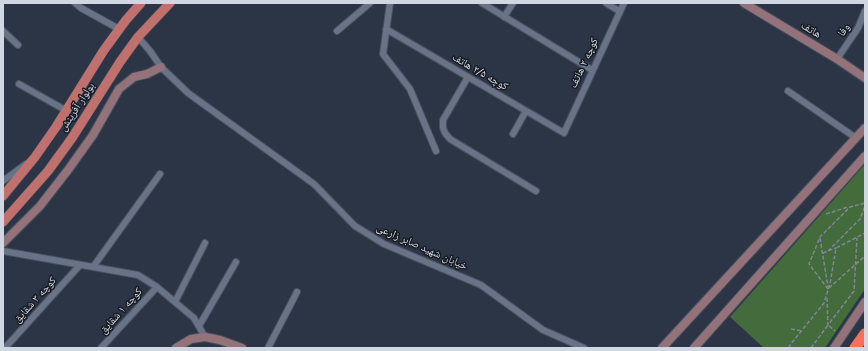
<!DOCTYPE html>
<html>
<head>
<meta charset="utf-8">
<style>
  body { margin:0 }
  #map { position:relative; width:868px; height:351px; overflow:hidden; background:#2c3546; font-family:"PT Sans",sans-serif }
  canvas { display:block }
  .frame { position:absolute; inset:0; border:4px solid #d1d7e2; pointer-events:none }
</style>
</head>
<body>
<div id="map">
<canvas width="868" height="351"></canvas>
<div class="frame"></div>
</div>
<script>
const ctx = document.querySelector('canvas').getContext('2d');
ctx.lineJoin = 'round';
function paint(path, color) {
  ctx.fillStyle = color;
  ctx.fill(path, 'evenodd');
}
function poly(rows) {
  const path = new Path2D();
  for (const r of rows) {
    path.moveTo(r[0], r[1]);
    for (let i = 2; i < r.length; i += 2) path.lineTo(r[i], r[i + 1]);
  }
  return path;
}
function strokePath(path, color, width, dash) {
  ctx.strokeStyle = color;
  ctx.lineWidth = width;
  ctx.lineCap = dash ? 'butt' : 'round';
  ctx.setLineDash(dash || []);
  ctx.stroke(path);
}
function write(font, color, halo, rows, align = 'center') {
  ctx.font = font + ' "PT Sans","Noto Naskh Arabic",sans-serif';
  ctx.lineWidth = 3;
  ctx.setLineDash([]);
  ctx.textBaseline = 'middle';
  ctx.strokeStyle = halo;
  ctx.fillStyle = color;
  for (const [text, x, y, turn = 0] of rows) {
    ctx.save();
    ctx.translate(x, y);
    ctx.rotate((+turn || 0) * Math.PI / 180);
    ctx.textAlign = isNaN(turn) ? turn : align;
    if (halo) ctx.strokeText(text, 0, 0);
    ctx.fillText(text, 0, 0);
    ctx.restore();
  }
}
const green = poly([
  [865,164,865,289,825,348,764,348,730,317]
]);
const path = poly([
  [826,214,848,207],
  [820,238,828,287],
  [828,251,860,219,865,206],
  [823,253,836,248],
  [829,288,865,256],
  [828,289,809,264,820,237,850,207,865,203],
  [827,298,828,325,854,291,857,238],
  [791,329,802,331],
  [789,348,790,345,824,303,830,284,836,248,865,233],
  [811,348,828,325,835,331]
]);
const street = poly([
  [75,3,81,8,119,29],
  [390,3,383,54,410,89,436,151],
  [482,3,592,70],
  [606,3,619,11],
  [504,17,513,3],
  [386,29,564,133,624,3],
  [3,31,18,45],
  [337,31,370,3],
  [138,37,150,51,161,67,188,93,314,184,355,226,384,244,481,285,543,330,584,348],
  [837,59,858,28,865,11],
  [468,77,443,120,443,128,445,133,450,139,536,191],
  [19,84,67,111],
  [788,91,856,138],
  [513,134,526,111],
  [3,181,26,164],
  [3,251,138,275,157,287,194,318,205,337],
  [93,267,160,174],
  [175,302,205,243],
  [199,326,236,262],
  [5,348,80,265],
  [101,348,157,287],
  [268,348,297,292]
]);
const secondary = poly([
  [744,3,837,59,865,78],
  [3,243,40,206,68,170,93,135,119,89,134,77,147,74,161,67],
  [176,348,191,339,205,337,220,340,242,348],
  [662,348,865,128],
  [694,348,865,156],
  [834,348,865,302]
]);
const primary = poly([
  [3,196,35,157,56,127,104,50,126,20,141,3],
  [3,222,48,171,72,138,120,62,138,37,170,3]
]);
const highway = poly([
  [855,348,865,334]
]);
const streetNames = [
  ["هاتف",811,30,31],
  ["وفا",844,30,-55],
  ["کوچه ۲ هاتف",584,63,-65],
  ["کوچه ۲/۵ هاتف",480,72,30],
  ["بولوار آفرینش",77,107,-57],
  ["خیابان شهید صابر زارعی",422,247,24],
  ["کوچه ۳ شقایق",35,300,-48],
  ["کوچه ۱ شقایق",121,311,-48]
];
paint(green, '#436b3b');
strokePath(street, '#49505f', 8);
strokePath(secondary, '#49505f', 10);
strokePath(primary, '#49505f', 10);
strokePath(highway, '#49505f', 12);
strokePath(path, '#7f8795', 1.5, [4, 2]);
strokePath(street, '#697387', 6);
strokePath(secondary, '#94727a', 8);
strokePath(primary, '#c0706d', 9);
strokePath(highway, '#fa6e5b', 11);
write('11px', '#d1d7e2', '#181c24', streetNames);
</script>
</body>
</html>
